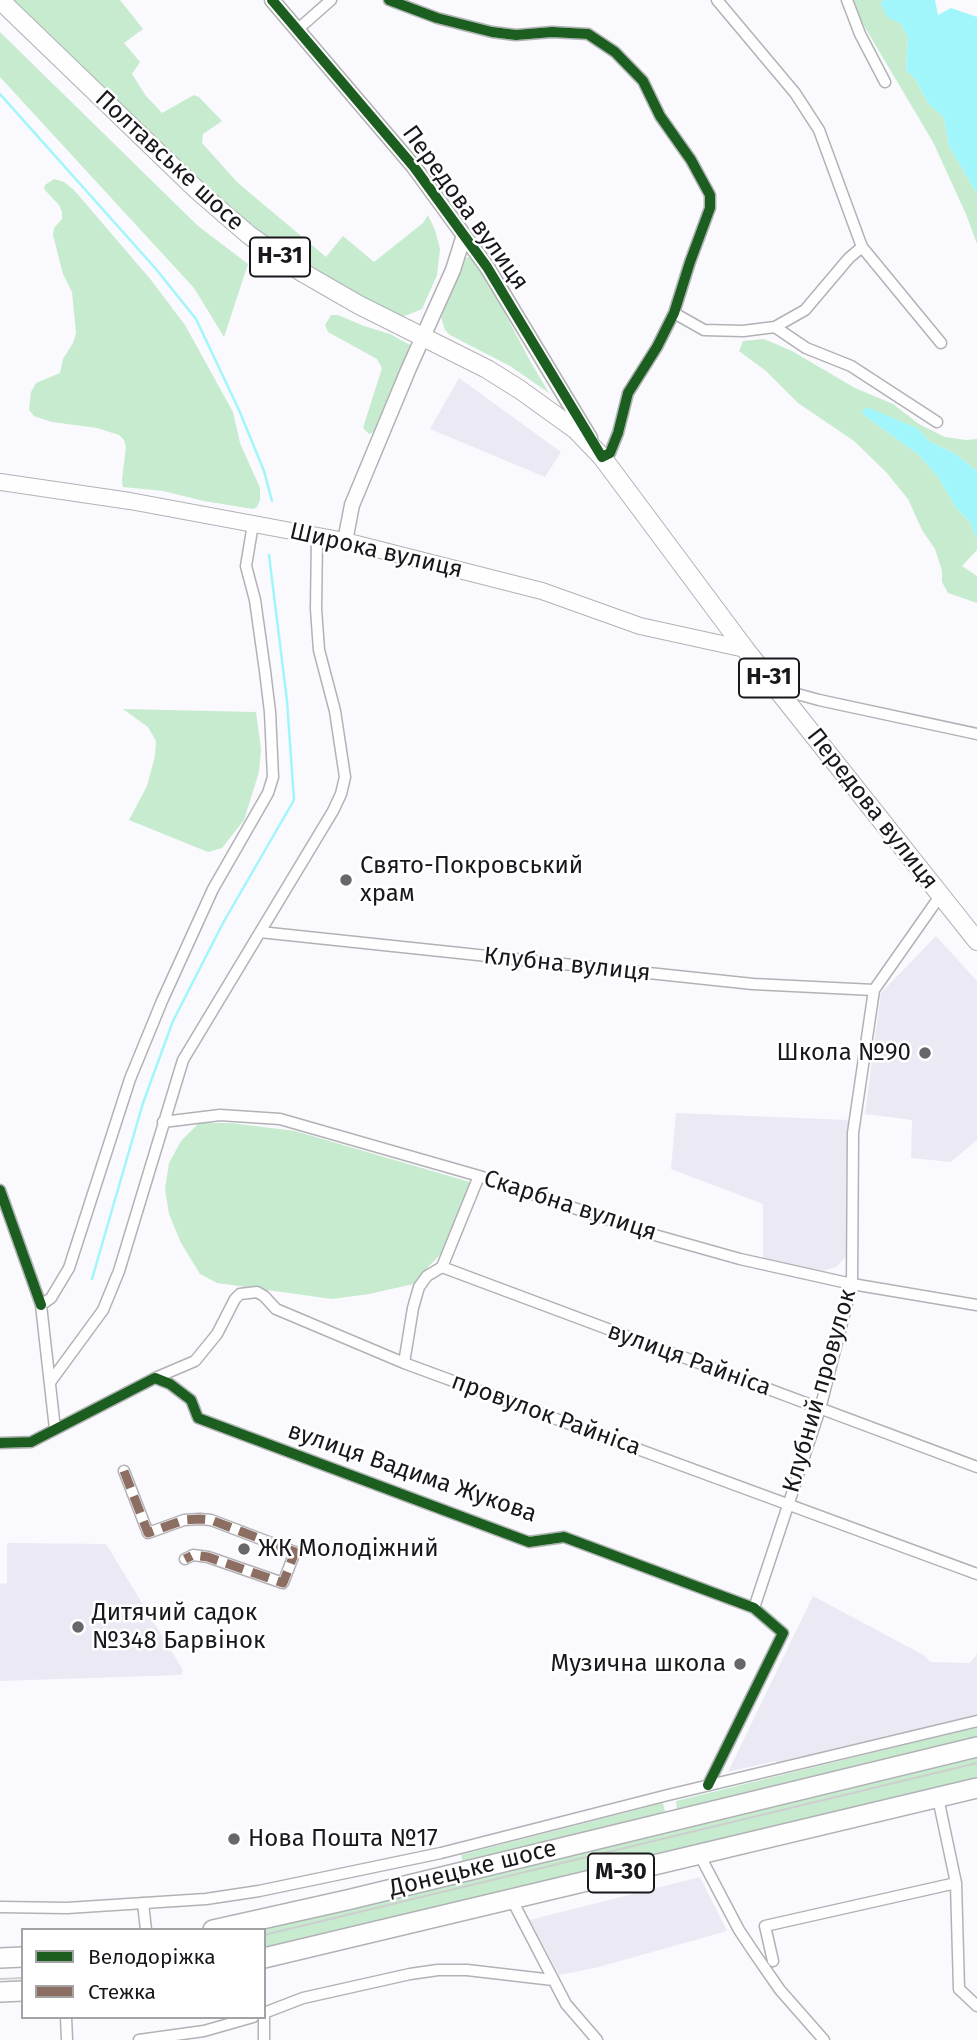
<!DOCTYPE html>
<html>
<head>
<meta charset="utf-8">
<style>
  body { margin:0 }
  #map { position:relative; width:977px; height:2040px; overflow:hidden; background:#faf9fd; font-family:"Fira Sans",sans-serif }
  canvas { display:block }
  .legend { position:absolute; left:21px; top:1928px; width:245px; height:91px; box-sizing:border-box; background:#fff; border:2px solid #a3a2a4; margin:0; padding:9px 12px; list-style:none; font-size:21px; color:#19171c }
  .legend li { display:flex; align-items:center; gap:14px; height:35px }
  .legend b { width:35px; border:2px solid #a3a2a4 }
</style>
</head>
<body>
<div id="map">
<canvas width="977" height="2040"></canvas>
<ul class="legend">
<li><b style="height:9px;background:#1b5e20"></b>Велодоріжка</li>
<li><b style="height:9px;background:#8d6e63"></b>Стежка</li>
</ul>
</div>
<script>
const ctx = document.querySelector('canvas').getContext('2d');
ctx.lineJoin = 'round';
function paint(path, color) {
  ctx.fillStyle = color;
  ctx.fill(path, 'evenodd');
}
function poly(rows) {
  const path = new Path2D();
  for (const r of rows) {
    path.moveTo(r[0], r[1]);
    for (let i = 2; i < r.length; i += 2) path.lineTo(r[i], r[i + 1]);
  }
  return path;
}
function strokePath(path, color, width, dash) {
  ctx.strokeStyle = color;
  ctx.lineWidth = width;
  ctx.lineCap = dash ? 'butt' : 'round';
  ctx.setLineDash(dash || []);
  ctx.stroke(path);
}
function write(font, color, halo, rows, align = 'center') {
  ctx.font = font + ' "Fira Sans",sans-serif';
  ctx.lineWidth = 5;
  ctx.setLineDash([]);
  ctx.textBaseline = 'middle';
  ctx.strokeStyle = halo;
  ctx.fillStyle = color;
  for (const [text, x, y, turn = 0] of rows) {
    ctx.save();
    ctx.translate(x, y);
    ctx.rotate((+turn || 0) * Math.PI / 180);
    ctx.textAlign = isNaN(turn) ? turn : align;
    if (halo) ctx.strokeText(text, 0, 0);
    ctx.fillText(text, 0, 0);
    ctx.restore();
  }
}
const built = poly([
  [459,378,561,452,545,477,430,429],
  [936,936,977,981,977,1140,951,1162,911,1158,912,1120,865,1114,881,993],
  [676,1113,848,1120,849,1253,836,1267,815,1273,763,1259,763,1204,671,1169],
  [7,1543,106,1544,183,1670,181,1675,0,1681,0,1584,7,1583],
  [813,1596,925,1656,930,1662,970,1663,977,1654,977,1719,778,1767,776,1761,728,1772],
  [700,1877,727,1931,595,1968,559,1975,530,1920]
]);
const green = poly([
  [12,0,120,0,143,29,124,43,140,62,132,74,146,96,162,113,194,95,199,97,222,121,203,134,202,143,238,183,326,257,343,236,374,262,423,223,428,215,435,230,440,249,437,275,422,309,400,318,361,297,304,263,251,224,201,181],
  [854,0,884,0,880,3,900,23,908,37,906,70,916,80,928,103,944,118,949,146,977,194,977,244,966,214,933,142,860,19],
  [0,32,198,226,248,264,224,337,194,288,0,77],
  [54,179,64,182,74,190,151,280,185,325,233,412,240,443,260,488,260,500,257,507,253,509,204,501,163,491,123,487,122,480,126,447,124,440,119,435,97,428,52,422,34,416,29,410,31,392,36,383,60,373,63,359,73,343,76,333,72,292,63,274,53,235,54,228,62,219,62,212,59,205,44,189,45,185],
  [468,257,473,258,488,281,529,359,549,393,510,366,450,335,445,330,441,317,464,259],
  [331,315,338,315,364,326,390,334,412,346,376,431,369,434,363,428,382,368,377,359,328,332,325,325],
  [764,339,792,351,855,388,893,404,919,424,945,437,966,440,977,439,977,471,954,453,930,442,917,428,867,408,861,413,919,455,938,477,957,509,970,522,977,540,977,550,962,566,977,576,977,603,948,593,942,582,942,571,935,549,922,530,908,499,886,472,854,441,798,403,766,371,739,351,743,341],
  [123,709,256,712,261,749,259,772,244,820,222,848,208,852,129,820,147,786,155,756,156,741,148,727],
  [199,1123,231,1123,295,1131,470,1182,443,1252,428,1267,418,1283,369,1294,332,1299,217,1283,200,1274,181,1243,169,1214,165,1189,169,1163,181,1141],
  [977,1727,977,1736,677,1809,676,1801],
  [977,1756,977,1777,268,1948,264,1948,264,1930,258,1930],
  [663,1803,665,1812,463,1864,461,1855]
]);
const water = poly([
  [884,0,935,0,938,15,951,8,977,17,977,194,949,146,944,118,928,103,916,80,906,70,908,37,900,23,888,18,880,3],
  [867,407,917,428,930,442,954,453,977,471,977,540,970,522,957,509,938,477,919,455,861,413]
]);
const stream = poly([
  [0,94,156,269,196,319,239,410,264,471,272,501],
  [92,1279,143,1103,173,1021,223,923,294,800,287,701,269,555]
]);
const minor = poly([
  [389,0,437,18,492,32,516,35,552,32,588,34,615,52,643,81,660,116,691,160,710,195,710,208,690,262,674,313,657,347,628,393,618,433,610,453,602,457],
  [717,0,795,93,819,130,862,247,941,343],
  [847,0,860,34,885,82],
  [297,30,331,0],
  [674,313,704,330,743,331,775,327,805,310,849,258,862,247],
  [775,327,806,348,851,366,937,422],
  [779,689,819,700,977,734],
  [260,932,753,984,874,990],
  [163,1122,220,1115,280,1119,479,1176,651,1234,740,1259,852,1284,977,1305],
  [0,1190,41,1305,55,1429],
  [442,1267,977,1467],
  [41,1305,51,1298,69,1268,130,1079,162,1001,213,889,268,793,273,777,270,712,265,671,255,600,246,566,253,524],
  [404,1363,413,1308,419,1287,427,1276,442,1267,479,1176],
  [155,1378,195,1361,217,1334,235,1299,240,1294,257,1292,264,1296,276,1309,404,1363,977,1574],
  [51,1381,103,1310,119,1271,183,1060,333,811,341,794,345,777,335,711,319,650,316,609,317,536],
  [0,1443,31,1442,155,1378,170,1384,191,1400,198,1418,529,1542,564,1537,754,1608,783,1633,708,1785],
  [124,1471,148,1533,184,1520,200,1519,211,1520,295,1552,283,1583,208,1557,193,1555,185,1559],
  [754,1608,820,1409,852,1284,853,1133,874,990,940,896],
  [938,1798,956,1883,959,1989,977,2006],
  [699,1854,739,1930,755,1954,780,1990,824,2040],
  [512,1900,566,2004,597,2040],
  [143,1903,146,1930],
  [0,1907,67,1908,206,1899,259,1891,441,1853,668,1795,977,1721],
  [773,1961,765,1926,956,1883],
  [264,2013,303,1998,410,1974,438,1970,467,1970,553,1980],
  [66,2017,67,2040],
  [139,2040,204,2031,253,2017],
  [264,2040,264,2017]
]);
const tertiary = poly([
  [272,0,414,167,487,267,590,438],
  [345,541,352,505,409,368,453,270,464,235]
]);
const secondary = poly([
  [0,482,130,501,345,541,542,591,640,626,745,649]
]);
const primary = poly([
  [0,0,198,191,249,235,300,271,359,305,487,369,519,389,576,430,602,457,745,649,977,941]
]);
const trunk = poly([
  [213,1930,347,1900,977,1747],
  [0,1958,23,1957],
  [264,1958,977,1788],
  [0,1992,23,1991]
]);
const tram = poly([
  [264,1935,977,1763],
  [0,1979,23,1978]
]);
const quiet = poly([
  [124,1471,148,1533,184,1520,200,1519,211,1520,295,1552,283,1583,208,1557,193,1555,185,1559]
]);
const cycleway = poly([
  [272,0,414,167,487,267,602,457,610,453,618,433,628,393,657,347,674,313,690,262,710,208,710,195,691,160,660,116,643,81,615,52,588,34,552,32,516,35,492,32,437,18,389,0],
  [0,1190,41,1305],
  [0,1443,31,1442,155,1378,170,1384,191,1400,198,1418,529,1542,564,1537,754,1608,783,1633,708,1785]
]);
const markers = [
  [346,880,7,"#68666b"],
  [925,1053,7,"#68666b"],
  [244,1549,7,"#68666b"],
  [78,1627,7,"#68666b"],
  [740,1664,7,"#68666b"],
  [234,1839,7,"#68666b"]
];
const shields = [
  [280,257,60],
  [769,678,60],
  [621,1873,66]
];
const shieldNames = [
  ["Н-31",280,257],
  ["Н-31",769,678],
  ["М-30",621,1873]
];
const streetNames = [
  ["Полтавське шосе",169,161,43],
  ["Передова вулиця",465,208,54],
  ["Широка вулиця",376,551,13],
  ["Передова вулиця",872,809,52],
  ["Клубна вулиця",567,965,6],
  ["Скарбна вулиця",570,1206,18],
  ["вулиця Райніса",689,1360,20],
  ["Клубний провулок",820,1391,-74],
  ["провулок Райніса",546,1415,20],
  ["вулиця Вадима Жукова",412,1473,19],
  ["Донецьке шосе",473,1869,-14]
];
const poiNames = [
  ["Свято-Покровський",360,866],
  ["храм",360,894],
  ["Школа №90",911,1053,"right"],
  ["ЖК Молодіжний",258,1549],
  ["Дитячий садок",92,1613],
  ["№348 Барвінок",92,1641],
  ["Музична школа",726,1664,"right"],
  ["Нова Пошта №17",248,1839]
];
paint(built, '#ebe9f4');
paint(green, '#c6ebce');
paint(water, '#a0f6fa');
strokePath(stream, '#a0f6fa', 2.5);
strokePath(minor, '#b2b2b6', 13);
strokePath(tertiary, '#b2b2b6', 17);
strokePath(secondary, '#b2b2b6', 18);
strokePath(primary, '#b2b2b6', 20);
strokePath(trunk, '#b2b2b6', 22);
strokePath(minor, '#fefeff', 10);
strokePath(tertiary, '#fefeff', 14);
strokePath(secondary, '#fefeff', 16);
strokePath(primary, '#fefeff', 18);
strokePath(trunk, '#fefeff', 19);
strokePath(tram, '#cecece', 2);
strokePath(quiet, '#8d6e63', 9, [18, 9]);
strokePath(cycleway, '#1b5e20', 10);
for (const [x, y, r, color] of markers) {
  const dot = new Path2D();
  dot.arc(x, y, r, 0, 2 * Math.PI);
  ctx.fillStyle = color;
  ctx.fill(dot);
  strokePath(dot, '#fff', 2.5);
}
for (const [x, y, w] of shields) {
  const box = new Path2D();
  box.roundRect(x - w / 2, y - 19.5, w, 39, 5);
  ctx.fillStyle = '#fff';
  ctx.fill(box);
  strokePath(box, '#19171c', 2);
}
write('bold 23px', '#19171c', null, shieldNames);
write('24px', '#19171c', '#fff', streetNames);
write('24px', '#19171c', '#fff', poiNames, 'left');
</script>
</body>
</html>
